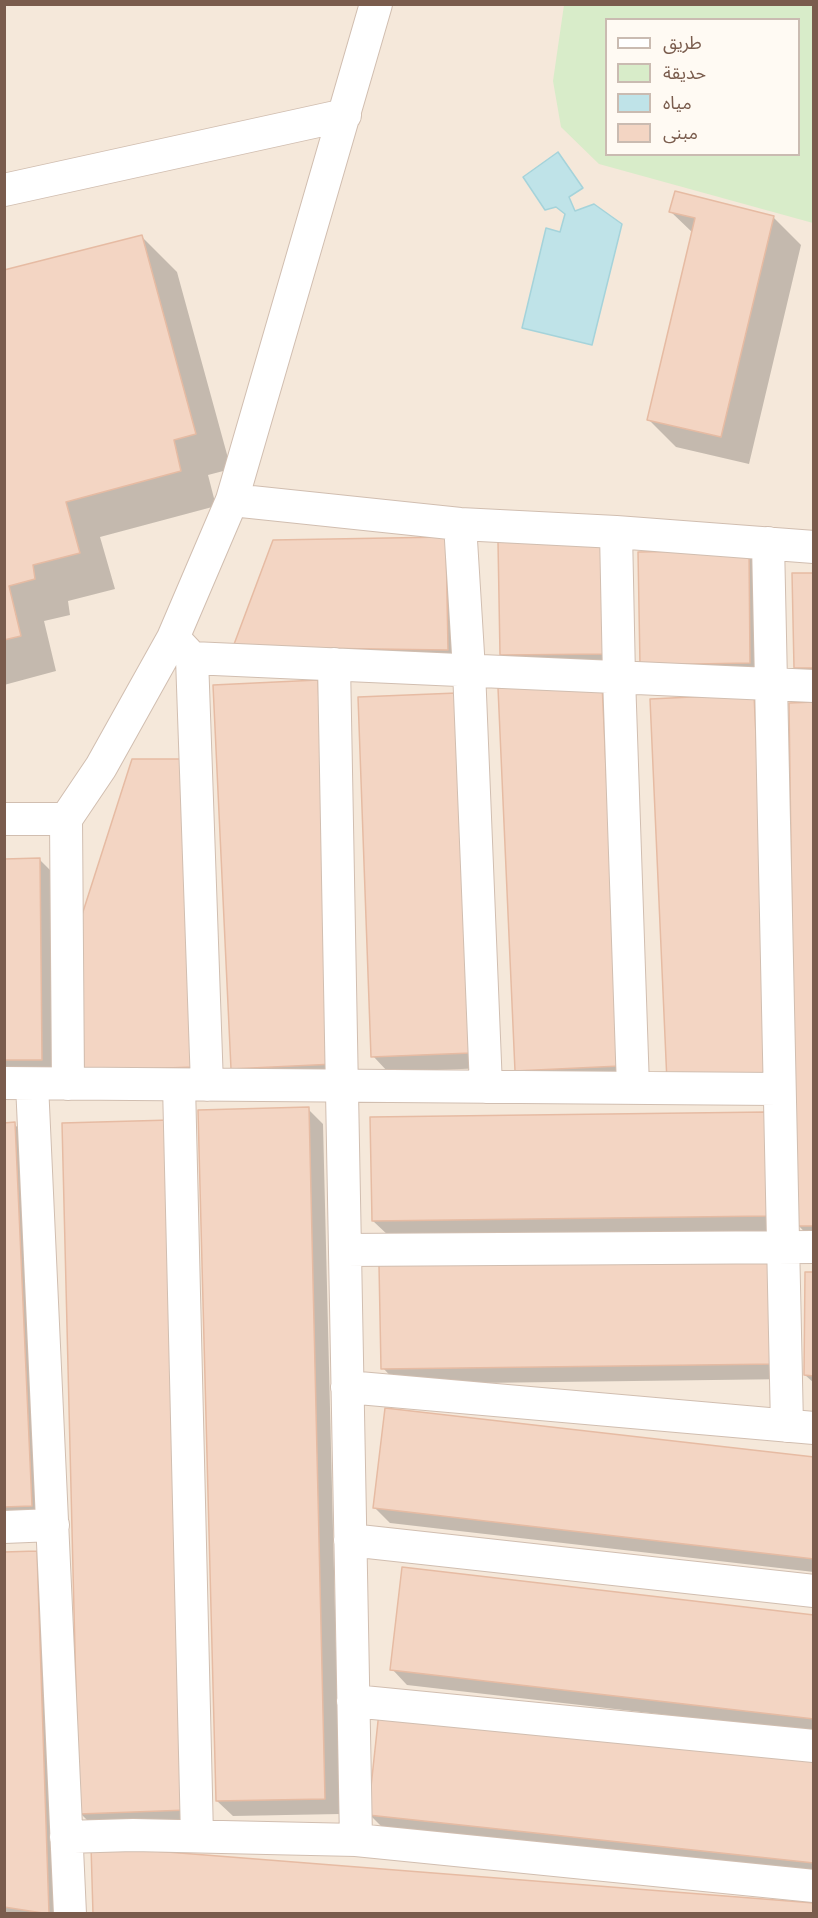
<!DOCTYPE html>
<html>
<head>
<meta charset="utf-8">
<style>
  body { margin:0 }
  #map { position:relative; width:818px; height:1918px; overflow:hidden; background:#fdf6ec; font-family:Overpass,"Noto Sans Arabic",sans-serif }
  canvas { display:block }
  .frame { position:absolute; inset:0; border:6px solid #7a5c4d; pointer-events:none }
  .legend { position:absolute; left:605px; top:18px; width:195px; height:138px; box-sizing:border-box; background:#fffaf3; border:2px solid #cabbb1; margin:0; padding:8px 10px; list-style:none; font-size:18px; color:#7a5c4d }
  .legend li { display:flex; align-items:center; gap:12px; height:30px }
  .legend b { width:30px; border:2px solid #cabbb1 }
</style>
</head>
<body>
<div id="map">
<canvas width="818" height="1918"></canvas>
<div class="frame"></div>
<ul class="legend">
<li><b style="height:8px;background:#fff"></b>طريق</li>
<li><b style="height:16px;background:#d8ecc9"></b>حديقة</li>
<li><b style="height:16px;background:#bfe3e8"></b>مياه</li>
<li><b style="height:16px;background:#f3d5c3"></b>مبنى</li>
</ul>
</div>
<script>
const ctx = document.querySelector('canvas').getContext('2d');
ctx.lineJoin = 'round';
function paint(path, color) {
  ctx.fillStyle = color;
  ctx.fill(path, 'evenodd');
}
function poly(rows) {
  const path = new Path2D();
  for (const r of rows) {
    path.moveTo(r[0], r[1]);
    for (let i = 2; i < r.length; i += 2) path.lineTo(r[i], r[i + 1]);
  }
  return path;
}
function strokePath(path, color, width, dash) {
  ctx.strokeStyle = color;
  ctx.lineWidth = width;
  ctx.lineCap = dash ? 'butt' : 'round';
  ctx.setLineDash(dash || []);
  ctx.stroke(path);
}
const residential = poly([
  [5,5,813,5,813,1913,5,1913],
  [606,20,798,20,798,154,606,154]
]);
const green = poly([
  [564,5,813,5,813,223,599,164,561,127,553,81],
  [606,20,798,20,798,154,606,154]
]);
const water = poly([
  [558,152,583,188,569,197,575,211,594,204,622,224,592,345,522,328,546,228,560,232,565,214,556,207,545,210,523,177,558,152]
]);
const shadow = poly([
  [671,212,773,217,801,245,749,464,676,447,648,419,693,233],
  [141,236,177,272,231,469,208,475,216,506,100,537,115,589,68,601,70,615,44,621,56,671,4,685,4,272],
  [445,539,463,665,250,662],
  [748,551,763,567,765,678,657,680],
  [624,557,625,668,517,670,502,655],
  [814,575,814,682,811,682,796,667],
  [317,682,333,697,350,1079,248,1084,232,1068],
  [602,684,617,700,634,1081,532,1086,516,1071],
  [754,695,769,711,684,1096],
  [360,699,486,1068,388,1072,373,1056],
  [814,704,814,1241,813,1241,798,1225],
  [133,761,208,1082,101,1086],
  [4,860,40,860,55,875,57,1075,4,1076],
  [308,1109,323,1124,340,1814,233,1816,217,1801],
  [766,1113,783,1231,389,1236,373,1221],
  [4,1124,14,1124,30,1139,47,1521,4,1523],
  [63,1124,203,1825,96,1829,80,1813],
  [775,1261,792,1379,398,1384,383,1368],
  [814,1274,814,1383,805,1375],
  [814,1459,814,1572,390,1523,375,1508],
  [37,1552,52,1568,63,1914,4,1914,4,1554],
  [814,1617,814,1732,407,1685,392,1669],
  [814,1761,814,1876,385,1830,369,1814]
]);
const building = poly([
  [675,191,774,216,721,437,647,420,695,218,669,212,675,191],
  [142,235,196,434,174,440,181,471,66,502,80,553,33,565,35,579,9,586,21,636,4,640,4,270,142,235],
  [446,537,448,650,233,647,273,540,446,537],
  [609,540,610,654,500,655,498,542,609,540],
  [749,550,750,663,640,665,638,552,749,550],
  [792,573,814,573,814,668,794,668,792,573],
  [318,680,335,1064,231,1069,213,685,318,680],
  [602,683,620,1066,515,1071,498,688,602,683],
  [457,693,471,1053,371,1057,358,697,457,693],
  [754,694,772,1077,667,1082,650,699,754,694],
  [814,702,814,1226,796,1226,789,703,814,702],
  [132,759,182,759,194,1067,84,1071,81,918,132,759],
  [40,858,42,1060,4,1060,4,859,40,858],
  [309,1107,325,1799,216,1801,198,1110,309,1107],
  [767,1112,768,1216,372,1221,370,1117,767,1112],
  [171,1120,188,1810,79,1814,62,1123,171,1120],
  [15,1122,32,1506,4,1507,4,1123,15,1122],
  [776,1260,777,1364,381,1369,379,1265,776,1260],
  [805,1272,814,1272,814,1376,804,1375,805,1272],
  [385,1408,814,1457,814,1559,373,1508,385,1408],
  [37,1551,49,1914,4,1907,4,1552,37,1551],
  [402,1567,814,1615,814,1719,390,1670,402,1567],
  [379,1712,814,1759,814,1863,368,1815,379,1712],
  [91,1846,814,1903,814,1914,93,1914,91,1846]
]);
const minor = poly([
  [4,190,345,115],
  [232,500,460,524,616,532,814,547],
  [460,524,469,670,486,1087],
  [616,532,619,677,633,1087],
  [768,543,787,1426],
  [177,642,192,658,207,1085],
  [192,658,814,686],
  [334,664,356,1840],
  [4,819,66,819],
  [4,1083,778,1089],
  [32,1084,70,1914],
  [68,1084,66,819,101,767,173,638,232,500,376,4],
  [179,1085,197,1836],
  [345,1250,814,1247],
  [347,1387,814,1428],
  [4,1527,53,1525],
  [350,1540,814,1591],
  [353,1701,814,1746],
  [66,1837,133,1835,356,1840,814,1886]
]);
paint(residential, '#f5e8da');
paint(green, '#d8ecc9');
paint(water, '#bfe3e8');
strokePath(water, '#a5d3da', 1.5);
paint(shadow, '#0003');
paint(building, '#f3d5c3');
strokePath(building, '#e6bba3', 1.5);
strokePath(minor, '#d1beb0', 34);
strokePath(minor, '#fff', 32);
</script>
</body>
</html>
